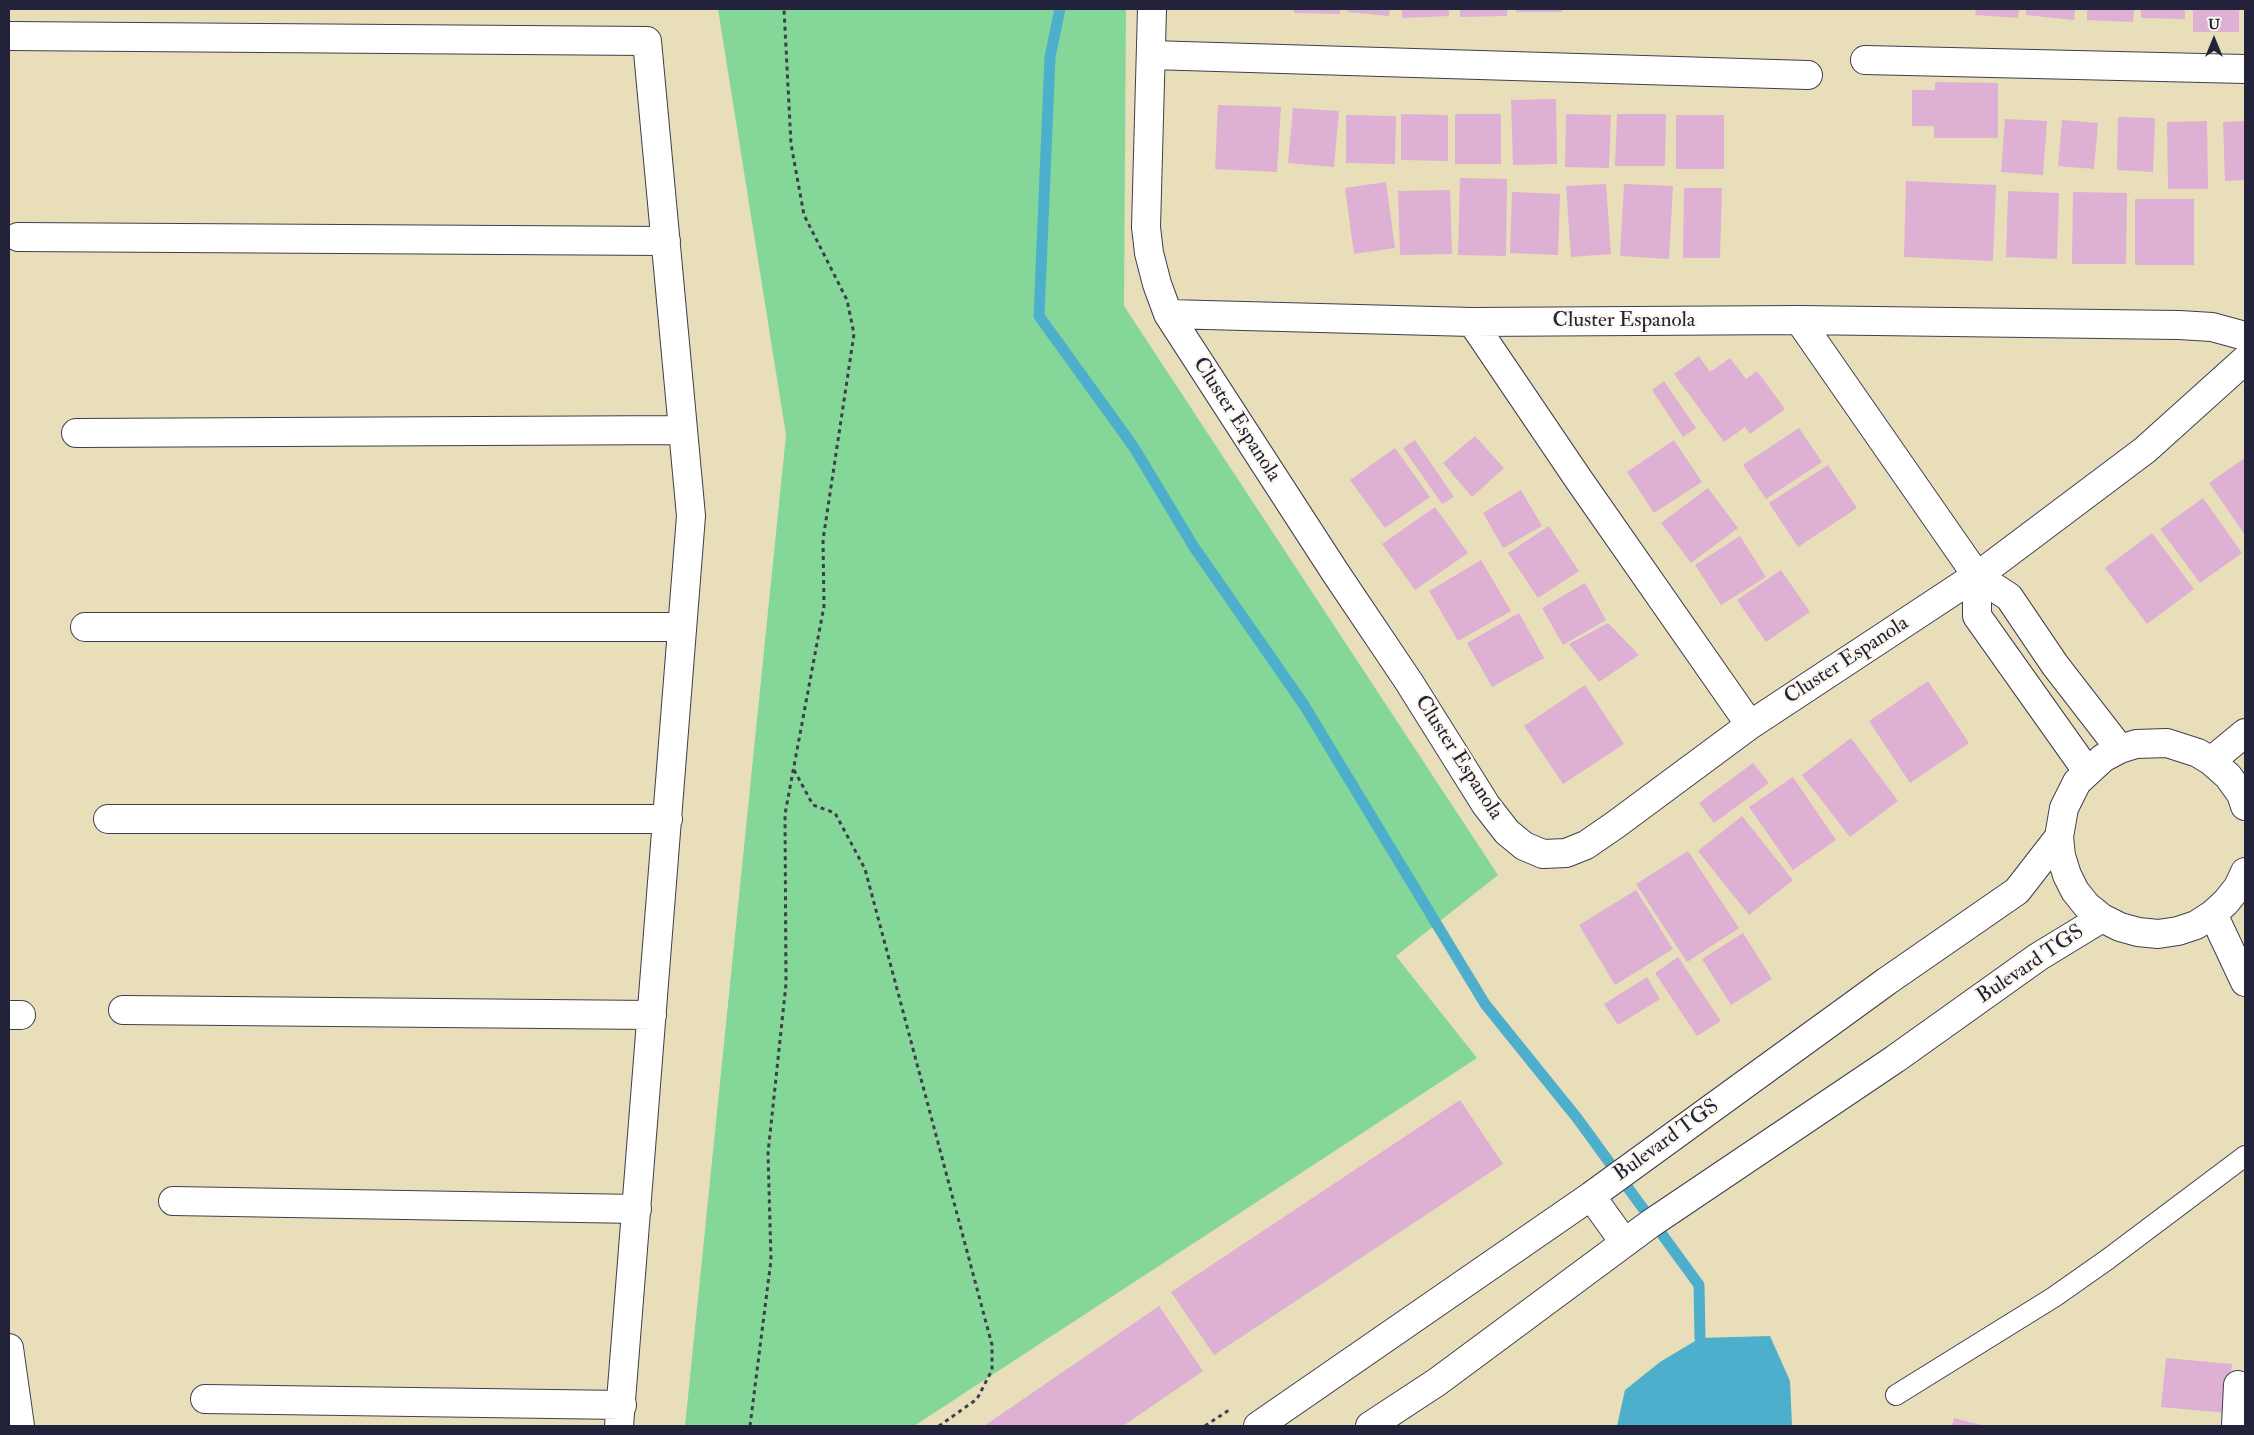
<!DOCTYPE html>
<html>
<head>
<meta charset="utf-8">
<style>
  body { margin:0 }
  #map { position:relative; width:2254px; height:1435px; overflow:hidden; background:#e9deba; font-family:"IM FELL Double Pica",serif }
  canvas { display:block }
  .frame { position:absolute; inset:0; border:10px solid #22223b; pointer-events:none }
  .north { position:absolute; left:2189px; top:15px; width:50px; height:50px; -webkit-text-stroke:4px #fbf7ec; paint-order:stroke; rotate:0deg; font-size:14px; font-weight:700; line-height:20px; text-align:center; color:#22223b }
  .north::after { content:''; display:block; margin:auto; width:18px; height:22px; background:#22223b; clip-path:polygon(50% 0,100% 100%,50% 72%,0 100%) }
</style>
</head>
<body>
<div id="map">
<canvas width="2254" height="1435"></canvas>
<div class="frame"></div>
<div class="north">U</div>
</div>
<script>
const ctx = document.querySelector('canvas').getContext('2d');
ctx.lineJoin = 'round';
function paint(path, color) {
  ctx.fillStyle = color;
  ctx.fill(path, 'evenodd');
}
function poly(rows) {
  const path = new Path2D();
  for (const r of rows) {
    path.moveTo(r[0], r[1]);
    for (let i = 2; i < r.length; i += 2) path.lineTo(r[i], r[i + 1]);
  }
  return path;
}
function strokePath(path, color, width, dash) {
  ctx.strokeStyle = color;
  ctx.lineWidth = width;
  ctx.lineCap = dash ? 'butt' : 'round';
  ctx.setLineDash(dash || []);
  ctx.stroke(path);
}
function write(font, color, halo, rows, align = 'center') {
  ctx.font = font + ' "IM FELL Double Pica",serif';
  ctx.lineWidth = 4.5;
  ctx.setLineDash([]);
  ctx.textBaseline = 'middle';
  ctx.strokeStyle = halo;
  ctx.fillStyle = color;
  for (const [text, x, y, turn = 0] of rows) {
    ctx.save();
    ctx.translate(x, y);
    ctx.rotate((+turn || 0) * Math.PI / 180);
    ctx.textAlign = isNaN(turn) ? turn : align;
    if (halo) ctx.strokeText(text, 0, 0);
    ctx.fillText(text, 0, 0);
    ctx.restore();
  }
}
const green = poly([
  [718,9,1126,9,1124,306,1498,875,1396,956,1477,1058,914,1426,685,1426,786,435]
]);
const water = poly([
  [1770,1336,1790,1381,1792,1426,1617,1426,1625,1390,1660,1362,1700,1338]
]);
const stream = poly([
  [1060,9,1050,57,1039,316,1133,446,1194,547,1304,705,1485,1004,1577,1118,1699,1285,1700,1338]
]);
const building = poly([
  [1294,9,1340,9,1340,14,1294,13],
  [1348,9,1390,9,1389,16,1347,12],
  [1402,9,1449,9,1449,16,1402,18],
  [1460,9,1507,9,1507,16,1460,17],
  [1516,9,1562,9,1562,12,1516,12],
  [1976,9,2019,9,2018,18,1975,15],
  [2026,9,2075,9,2074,20,2026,15],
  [2087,9,2134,9,2133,22,2087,20],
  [2141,9,2185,9,2185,19,2141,18],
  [2193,9,2239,9,2239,32,2193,32],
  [1935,82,1998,83,1998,138,1934,138,1934,126,1912,126,1912,90,1935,90],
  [1556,99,1557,164,1513,165,1511,100],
  [1218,105,1281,107,1277,172,1215,169],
  [1293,108,1339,111,1334,167,1288,163],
  [1401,114,1448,115,1448,161,1401,160],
  [1455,114,1501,114,1501,164,1455,164],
  [1566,114,1611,115,1609,168,1565,167],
  [1617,114,1666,114,1665,166,1615,166],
  [1346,115,1396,116,1395,164,1346,163],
  [1676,115,1724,115,1724,169,1676,169],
  [2118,117,2155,118,2153,172,2117,170],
  [2005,119,2047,121,2043,175,2001,172],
  [2062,120,2098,123,2094,169,2058,166],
  [2207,121,2208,189,2168,189,2167,122],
  [2245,121,2245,180,2225,181,2223,122],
  [1460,178,1507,179,1506,256,1458,255],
  [1906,181,1996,185,1993,261,1904,257],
  [1386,182,1395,248,1354,254,1345,188],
  [1606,184,1611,254,1571,257,1566,186],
  [1624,184,1673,186,1669,259,1620,256],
  [1684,188,1722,188,1720,258,1683,258],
  [1450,190,1452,254,1400,255,1398,191],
  [2008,191,2059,193,2057,259,2006,257],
  [1512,192,1560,194,1558,255,1510,253],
  [2073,192,2127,193,2126,264,2072,264],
  [2135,199,2194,199,2194,265,2135,265],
  [1699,356,1710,372,1730,358,1746,379,1757,371,1785,409,1750,434,1745,427,1724,442,1674,374],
  [1664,381,1696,428,1683,437,1652,390],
  [1799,428,1822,462,1766,499,1743,465],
  [1475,436,1504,468,1472,497,1443,463],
  [1415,440,1454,497,1442,504,1403,448],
  [1674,440,1702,482,1654,513,1627,472],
  [1395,448,1430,497,1385,528,1350,480],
  [2245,458,2245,535,2209,483],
  [1828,465,1857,508,1798,547,1769,503],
  [1708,488,1738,528,1691,563,1661,523],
  [1521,490,1542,526,1503,548,1483,513],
  [2203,498,2242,553,2200,583,2160,529],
  [1435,507,1468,553,1415,590,1382,544],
  [1549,526,1579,571,1538,598,1508,553],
  [2152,533,2194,589,2147,624,2105,568],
  [1740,536,1766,577,1721,605,1695,565],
  [1481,560,1511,611,1458,641,1429,591],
  [1781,570,1810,612,1766,642,1737,600],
  [1585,583,1606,620,1563,645,1542,608],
  [1519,613,1544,658,1492,687,1467,643],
  [1608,623,1639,655,1599,682,1569,644],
  [1928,681,1969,743,1910,783,1869,721],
  [1585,685,1624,744,1563,784,1524,726],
  [1851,738,1898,801,1850,837,1802,775],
  [1753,763,1769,783,1714,823,1699,803],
  [1793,777,1836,840,1793,870,1749,807],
  [1742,816,1793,880,1749,915,1698,851],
  [1688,851,1739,928,1687,962,1636,884],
  [1636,890,1673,949,1615,985,1579,925],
  [1743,933,1772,979,1731,1005,1702,959],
  [1678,957,1721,1021,1697,1036,1655,973],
  [1647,977,1660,999,1618,1025,1604,1004],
  [1460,1100,1503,1164,1214,1355,1171,1292],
  [1159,1306,1203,1371,1123,1426,984,1426],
  [2166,1358,2232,1364,2227,1413,2161,1407],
  [1954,1418,1985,1426,1952,1426]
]);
const path = poly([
  [794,770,813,805,835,813,865,869,992,1345,992,1370,977,1399,939,1426],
  [750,1426,771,1260,768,1153,786,984,785,814,824,606,823,540,854,334,847,300,804,215,791,144,784,9],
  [1205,1426,1229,1410]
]);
const service = poly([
  [1896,1395,2054,1297,2108,1259,2245,1156]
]);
const minor = poly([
  [1152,9,1146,227,1149,253,1157,284,1168,314,1335,572,1409,682,1486,805,1507,832,1524,846,1543,854,1566,853,1586,845,1615,825,1750,725,1988,568,2145,450,2245,360],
  [9,36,647,41,691,516,619,1426],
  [1151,55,1808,75],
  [1865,60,2245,69],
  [18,237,666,241],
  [1168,314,1472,322,1799,320,2179,325,2212,327,2245,336],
  [1799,320,1977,576,2009,597,2055,665,2120,749],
  [1472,322,1579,480,1750,725],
  [76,433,683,430],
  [1977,576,1977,616,2087,771],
  [85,627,682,627],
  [2211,761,2245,733],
  [2245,806,2241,794,2228,776,2211,761,2198,753,2167,743,2136,744,2120,749,2103,758,2077,782,2064,808,2059,837,2061,856,2067,875,2075,891,2087,906,2102,918,2120,927,2138,932,2158,934,2178,931,2196,925,2213,914,2226,902,2238,887,2245,872],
  [108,819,668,819],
  [2213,914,2245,982],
  [123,1010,652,1015],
  [9,1015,21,1015],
  [1591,1196,1624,1242],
  [173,1201,637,1209],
  [9,1348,20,1426],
  [205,1399,622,1405],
  [1258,1426,1591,1196,1887,981,2017,891,2059,837],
  [1370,1426,1437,1382,1650,1224,1895,1059,2038,957,2102,918],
  [2236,1426,2238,1385]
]);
const streetNames = [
  ["Cluster Espanola",1624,321],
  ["Cluster Espanola",1236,420,57],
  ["Cluster Espanola",1847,661,-33],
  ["Cluster Espanola",1458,758,57],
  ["Bulevard TGS",2031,965,-34],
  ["Bulevard TGS",1667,1141,-36]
];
paint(green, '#84d798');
paint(water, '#4dafcc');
strokePath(stream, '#4dafcc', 11);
paint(building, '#ddb0d4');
strokePath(service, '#403e4e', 22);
strokePath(minor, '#403e4e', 30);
strokePath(path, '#403e4e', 3, [4, 4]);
strokePath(service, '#fff', 20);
strokePath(minor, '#fff', 28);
write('21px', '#22223b', '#fbf7ec', streetNames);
</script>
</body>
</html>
